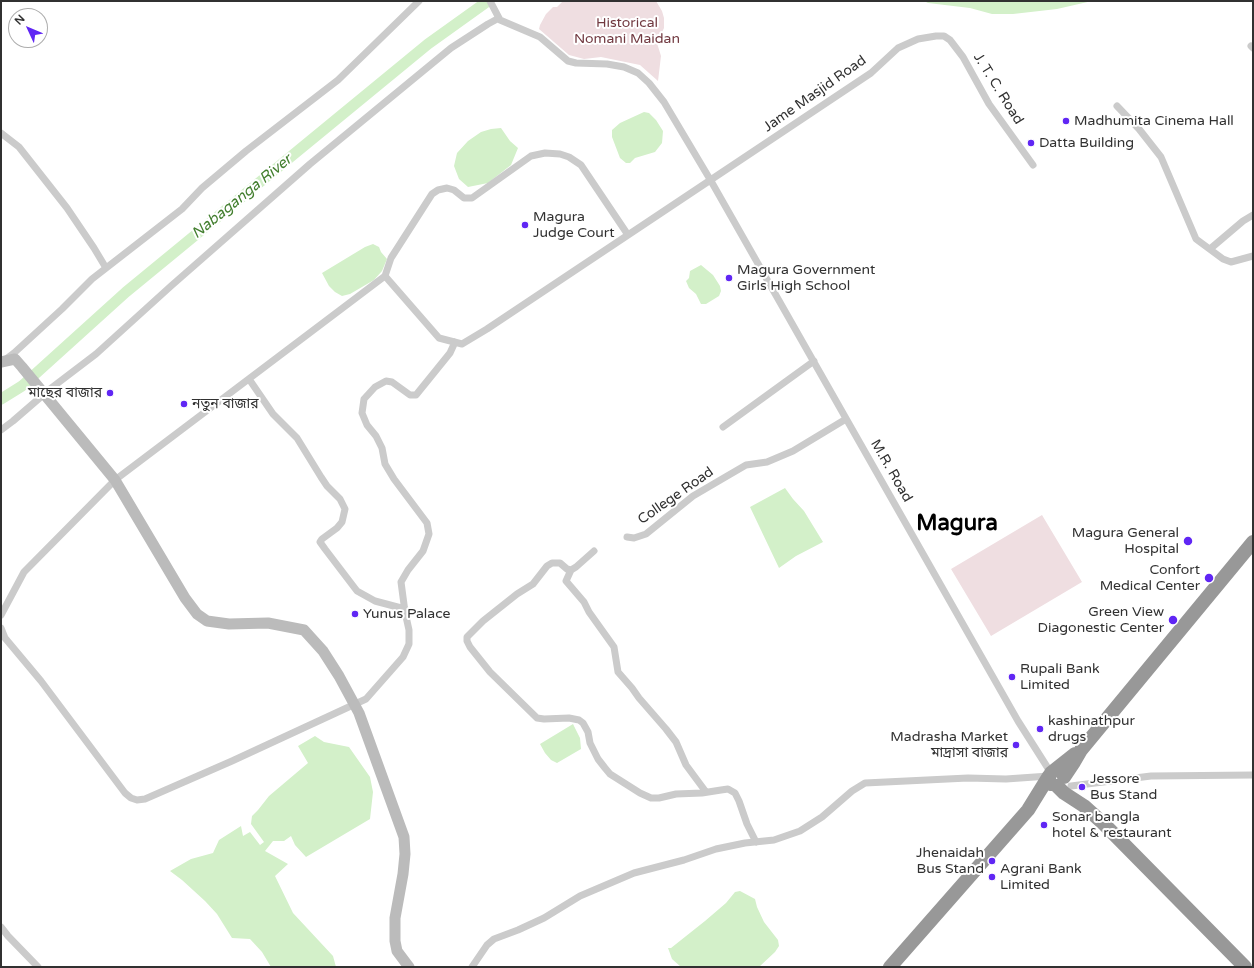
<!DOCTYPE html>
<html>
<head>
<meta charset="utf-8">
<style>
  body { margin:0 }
  #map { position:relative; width:1254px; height:968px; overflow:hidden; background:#fff; font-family:"Varela Round",sans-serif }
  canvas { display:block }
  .frame { position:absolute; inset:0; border:2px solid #313131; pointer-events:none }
  .north { position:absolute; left:8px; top:8px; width:40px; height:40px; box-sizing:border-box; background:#fff; border:1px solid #adadad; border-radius:50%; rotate:314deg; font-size:11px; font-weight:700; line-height:16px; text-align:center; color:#313131 }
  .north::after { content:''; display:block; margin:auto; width:14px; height:18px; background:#6026f4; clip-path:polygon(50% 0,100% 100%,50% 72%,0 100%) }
</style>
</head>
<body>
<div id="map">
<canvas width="1254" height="968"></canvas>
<div class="frame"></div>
<div class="north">N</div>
</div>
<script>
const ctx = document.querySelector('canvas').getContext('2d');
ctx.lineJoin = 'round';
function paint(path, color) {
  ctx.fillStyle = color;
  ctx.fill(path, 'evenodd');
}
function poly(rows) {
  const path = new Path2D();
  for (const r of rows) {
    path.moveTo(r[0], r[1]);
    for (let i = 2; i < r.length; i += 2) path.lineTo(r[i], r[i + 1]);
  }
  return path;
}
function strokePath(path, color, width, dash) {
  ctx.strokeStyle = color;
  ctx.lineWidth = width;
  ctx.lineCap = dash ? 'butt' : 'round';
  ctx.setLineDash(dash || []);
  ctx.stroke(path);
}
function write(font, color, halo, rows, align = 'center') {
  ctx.font = font + ' "Varela Round","Noto Sans Bengali",sans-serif';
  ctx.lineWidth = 4;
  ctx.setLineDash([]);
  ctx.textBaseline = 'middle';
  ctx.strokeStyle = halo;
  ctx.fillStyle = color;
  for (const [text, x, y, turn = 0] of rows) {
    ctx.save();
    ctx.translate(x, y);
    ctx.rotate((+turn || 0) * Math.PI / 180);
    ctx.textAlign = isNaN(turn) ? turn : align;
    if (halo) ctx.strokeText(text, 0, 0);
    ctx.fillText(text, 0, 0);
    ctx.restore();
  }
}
const green = poly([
  [563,1,656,1,662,11,664,18,664,28,657,43,661,56,658,81,640,65,601,57,584,59,569,55,539,29,540,25,546,14,553,7,557,7],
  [1042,515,1082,582,991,636,951,569]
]);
const water = poly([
  [924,1,1092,1,1057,9,1013,14,992,14,970,8,928,3],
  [644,112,649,113,656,120,663,131,662,143,655,152,635,158,630,163,626,163,620,158,612,137,612,130,620,123],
  [501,128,510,141,518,148,511,165,488,183,468,187,459,179,454,166,457,153,468,141,481,132,491,129],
  [373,244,379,247,381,252,387,259,382,271,374,280,350,294,342,296,335,292,329,286,322,273,365,247],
  [701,265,713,275,720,286,721,291,719,296,706,304,701,304,696,294,689,288,686,281,689,278,690,271],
  [785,488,793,499,804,511,823,542,796,556,779,568,750,507],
  [573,724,580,738,581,749,557,763,551,760,545,753,540,744],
  [315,736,324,742,349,747,370,777,373,792,370,819,306,857,295,845,291,836,284,841,273,841,265,851,288,864,275,876,293,913,333,956,336,967,271,967,262,952,250,939,232,938,217,914,205,901,182,880,170,871,191,859,213,853,219,840,241,826,243,836,250,832,260,845,264,842,251,824,252,816,258,810,269,796,308,763,298,746],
  [740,891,755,899,757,907,764,922,778,940,779,946,775,952,759,967,681,967,672,959,668,948,671,948,705,921,726,903,735,892]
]);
const river = poly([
  [1,399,22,386,126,292,428,44,488,1]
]);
const street = poly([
  [490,1,500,20,540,37,568,61,576,63,607,64,624,67,638,73,649,83,664,102,711,181,1018,721,1051,773],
  [1251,46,1253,48],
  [1117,106,1139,129,1161,157,1196,239,1223,259,1231,262,1253,256],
  [1,133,19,147,67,208,94,248,106,268],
  [1210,249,1243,221,1253,215],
  [385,276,391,258,432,194,438,190,447,188,454,190,464,198,472,198,531,156,545,153,560,154,569,157,581,165,628,235],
  [6,359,14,353,62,309,92,279,182,209,202,188,246,151,338,80,419,1],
  [249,379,273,414,297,438,321,477,327,486,340,499,345,509,342,522,337,528,322,539,320,542,325,549,357,591,375,601,405,609],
  [723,427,814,361],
  [1,430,13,421,50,389,96,354,171,286,310,164,451,48,488,24,499,18],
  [627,537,634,538,646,534,693,496,722,479,746,465,767,462,793,451,846,419],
  [594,551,576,567,571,570,567,569,560,563,552,563,547,566,533,584,517,594,483,621,467,637,467,641,470,647,490,672,537,718,544,719,569,718,579,720,583,723,588,732,590,743,598,759,605,768,610,774,640,793,651,798,659,798,676,794,702,793,721,790,728,789,735,793,739,801,747,824,756,842],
  [571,570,566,581,584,602,589,612,614,647,618,672,632,688,639,698,666,729,676,742,686,765,706,792],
  [1,615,24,572,115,480,385,276,439,338,462,344,487,329,871,73,898,48,918,39,936,36,944,36,950,40,963,57,989,104,1033,165],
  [1,628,5,638,41,681,125,793,131,798,137,800,145,799,232,761,366,699,403,657,409,644,409,630,405,612,401,582,408,570,423,551,429,534,427,523,394,479,385,464,382,448,376,436,367,425,362,413,364,399,375,387,386,381,392,382,410,395,416,395,450,353,455,342],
  [1071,786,1151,776,1253,775],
  [1,927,8,936,38,967],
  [472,967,487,945,494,939,518,930,544,918,580,896,634,873,684,860,716,849,745,843,774,840,800,831,822,817,852,791,865,783,968,778,1006,779,1049,776]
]);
const secondary = poly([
  [1,362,15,359,22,367,115,480,185,598,197,614,207,621,229,624,268,623,304,630,323,651,339,676,359,713,404,837,405,854,403,874,395,918,395,941,397,951,409,967]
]);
const highway = poly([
  [1064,777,1074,762,1081,750,1253,542],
  [1051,784,1048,778,1051,773,1075,754],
  [1057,786,1064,793,1084,806,1104,824,1245,967],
  [890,967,1028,810,1049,776]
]);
const markers = [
  [1066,121,4,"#6026f4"],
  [1031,143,4,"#6026f4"],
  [525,225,4,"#6026f4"],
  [729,278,4,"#6026f4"],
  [110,393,4,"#6026f4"],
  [184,404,4,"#6026f4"],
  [1188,541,5,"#6026f4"],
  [1209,578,5,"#6026f4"],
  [355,614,4,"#6026f4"],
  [1173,620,5,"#6026f4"],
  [1012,677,4,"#6026f4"],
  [1040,729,4,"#6026f4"],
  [1016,745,4,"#6026f4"],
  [1082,787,4,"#6026f4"],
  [1044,825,4,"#6026f4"],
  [992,861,4,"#6026f4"],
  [992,877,4,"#6026f4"]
];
const parkNames = [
  ["Historical",627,23],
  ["Nomani Maidan",627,39]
];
const streetNames = [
  ["J. T. C. Road",998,89,58],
  ["Jame Masjid Road",815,94,-35],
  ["M.R. Road",891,471,60],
  ["College Road",676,496,-35]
];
const poiNames = [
  ["Madhumita Cinema Hall",1074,121],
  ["Datta Building",1039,143],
  ["Magura",533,217],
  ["Judge Court",533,233],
  ["Magura Government",737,270],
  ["Girls High School",737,286],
  ["মাছের বাজার",102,393,"right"],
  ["নতুন বাজার",192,404],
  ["Magura General",1179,533,"right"],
  ["Hospital",1179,549,"right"],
  ["Confort",1200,570,"right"],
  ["Medical Center",1200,586,"right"],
  ["Green View",1164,612,"right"],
  ["Diagonestic Center",1164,628,"right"],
  ["Yunus Palace",363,614],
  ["Rupali Bank",1020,669],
  ["Limited",1020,685],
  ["kashinathpur",1048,721],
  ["drugs",1048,737],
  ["Madrasha Market",1008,737,"right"],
  ["মাদ্রাসা বাজার",1008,753,"right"],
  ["Jessore",1090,779],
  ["Bus Stand",1090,795],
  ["Sonar bangla",1052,817],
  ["hotel & restaurant",1052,833],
  ["Jhenaidah",984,853,"right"],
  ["Bus Stand",984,869,"right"],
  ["Agrani Bank",1000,869],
  ["Limited",1000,885]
];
const waterNames = [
  ["Nabaganga River",242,197,-39]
];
const townNames = [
  ["Magura",957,524]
];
paint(green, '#efdee1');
paint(water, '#d3f0c9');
strokePath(river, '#d3f0c9', 11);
strokePath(street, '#cbcbcb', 7);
strokePath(secondary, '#bbb', 11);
strokePath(highway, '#989898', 14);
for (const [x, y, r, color] of markers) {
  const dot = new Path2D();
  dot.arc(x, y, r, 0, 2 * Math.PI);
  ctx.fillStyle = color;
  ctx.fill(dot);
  strokePath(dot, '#fff', 1.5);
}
write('14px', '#713940', '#fff', parkNames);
write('14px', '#313131', '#fff', streetNames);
write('14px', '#313131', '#fff', poiNames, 'left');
write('italic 15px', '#437f2f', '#fff', waterNames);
write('bold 22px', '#000', '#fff', townNames);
</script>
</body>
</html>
